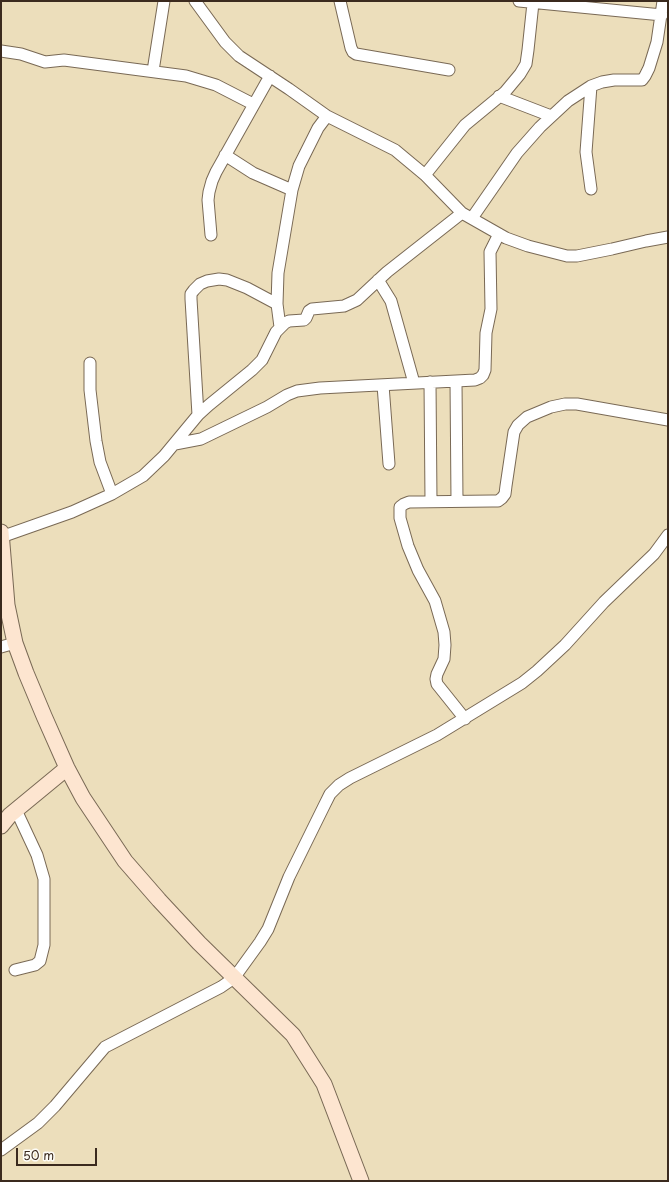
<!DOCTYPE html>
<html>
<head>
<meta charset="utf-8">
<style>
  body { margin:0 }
  #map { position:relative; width:669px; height:1182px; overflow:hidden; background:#ecdebb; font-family:"Playpen Sans",sans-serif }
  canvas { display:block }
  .frame { position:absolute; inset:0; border:2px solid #3b2a1e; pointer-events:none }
  .scale { position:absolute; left:16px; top:1148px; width:81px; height:18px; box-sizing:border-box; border:2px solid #3b2a1e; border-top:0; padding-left:5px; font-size:12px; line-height:14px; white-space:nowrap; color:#3b2a1e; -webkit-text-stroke:3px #fdfcf7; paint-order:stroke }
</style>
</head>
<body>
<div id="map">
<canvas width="669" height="1182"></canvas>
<div class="frame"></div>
<div class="scale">50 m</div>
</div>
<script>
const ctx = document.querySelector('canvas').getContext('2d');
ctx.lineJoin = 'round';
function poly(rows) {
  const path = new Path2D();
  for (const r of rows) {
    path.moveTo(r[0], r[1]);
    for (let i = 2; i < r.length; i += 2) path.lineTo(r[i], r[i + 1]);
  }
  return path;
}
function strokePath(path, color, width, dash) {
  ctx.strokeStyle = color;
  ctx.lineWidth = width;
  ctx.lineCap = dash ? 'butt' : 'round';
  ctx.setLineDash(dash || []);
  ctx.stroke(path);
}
const street = poly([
  [195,1,225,42,239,56,289,89,327,116,395,150,425,175,462,213,506,238,528,246,567,256,577,256,612,249,646,241,668,237],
  [340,1,351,48,353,52,356,54,449,70],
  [519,1,662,15],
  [1,51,21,54,45,62,64,60,186,76,216,85,253,104],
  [153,71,164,1],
  [499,96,551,116],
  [225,155,253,173,292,190],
  [425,175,465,125,505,92,520,74,526,64,528,50,533,3],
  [591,189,586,152,591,86],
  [472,218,517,153,540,127,568,101,591,86,602,82,614,80,642,80,645,76,649,68,657,42,663,1],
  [211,235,208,200,209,192,212,181,216,172,270,76],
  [378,280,391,301,414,383],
  [280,327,277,304,278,273,292,190,299,166,318,128,327,116],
  [90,363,90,390,96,441,100,462,112,494],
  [456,381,457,501],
  [430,382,431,501],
  [383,385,389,464],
  [198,415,191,299,191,294,194,290,200,284,207,281,219,279,227,280,247,288,277,304],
  [175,444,201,439,267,407,287,395,297,391,320,388,456,381,475,380,480,378,483,375,485,370,486,333,491,309,490,252,499,234],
  [1,537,72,512,112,494,143,476,164,456,198,415,209,405,252,370,262,360,276,332,285,323,289,321,304,320,306,318,309,311,312,309,344,306,357,300,387,272,462,213],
  [1,647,15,643],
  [465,719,437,684,436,679,437,674,444,659,445,645,444,632,435,601,418,570,408,546,400,518,400,507,404,504,409,502,492,501,498,501,502,498,505,494,506,486,514,432,518,425,527,417,551,407,565,404,577,404,668,420],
  [15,970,35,965,40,961,44,945,44,879,37,855,16,810],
  [1,1150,38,1123,55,1106,105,1047,221,987,234,978,260,942,268,929,289,877,325,804,330,794,339,785,350,778,437,735,522,683,537,671,565,645,604,602,654,554,668,535]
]);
const secondary = poly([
  [1,532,7,605,15,643,26,673,44,716,67,768,83,798,125,861,159,900,199,943,293,1035,324,1084,361,1181],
  [1,826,10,815,67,768]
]);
strokePath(street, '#796955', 13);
strokePath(secondary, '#796955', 17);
strokePath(street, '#fff', 11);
strokePath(secondary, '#fde5d0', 15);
</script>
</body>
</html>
